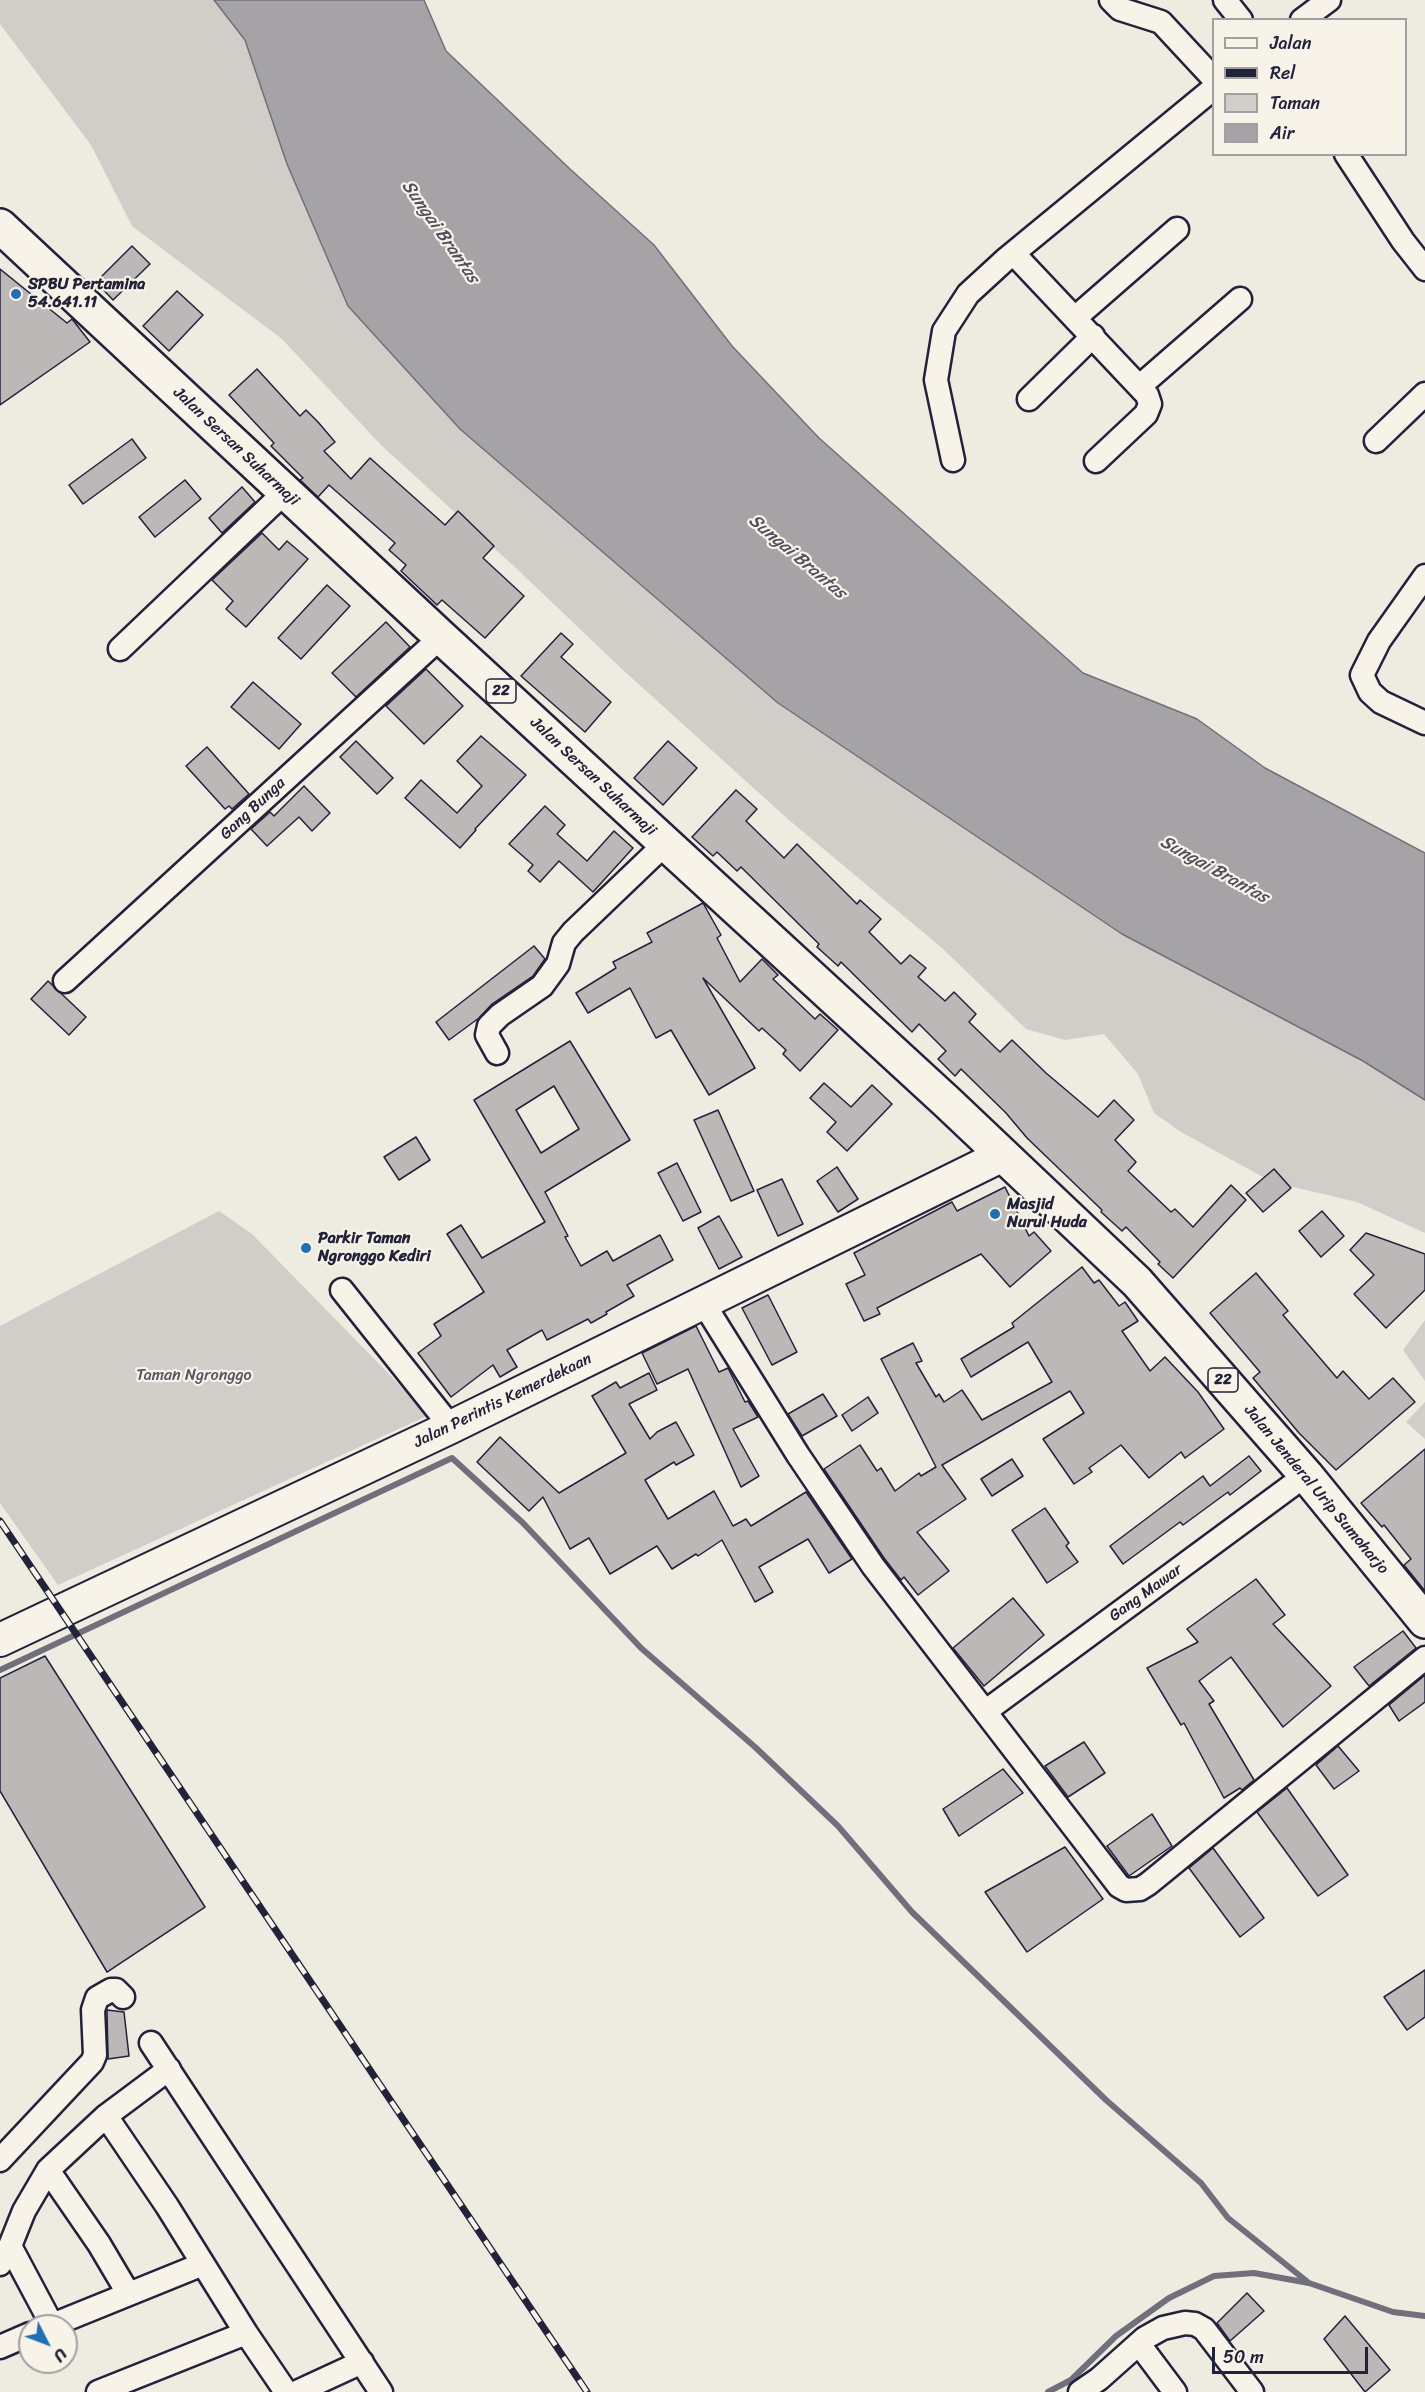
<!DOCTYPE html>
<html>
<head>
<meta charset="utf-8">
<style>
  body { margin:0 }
  #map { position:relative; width:1425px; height:2392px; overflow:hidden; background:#eeebe1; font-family:Sriracha,sans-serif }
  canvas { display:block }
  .legend { position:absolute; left:1212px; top:18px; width:195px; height:138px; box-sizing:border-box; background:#f7f3e8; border:2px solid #a29fa3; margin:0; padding:8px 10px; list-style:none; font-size:18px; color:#22223b }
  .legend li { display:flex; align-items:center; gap:12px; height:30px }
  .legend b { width:30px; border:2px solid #a29fa3 }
  .north { position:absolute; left:18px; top:2314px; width:60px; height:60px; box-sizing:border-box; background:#f7f3e8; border:2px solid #a29fa3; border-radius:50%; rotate:132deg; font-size:16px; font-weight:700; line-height:24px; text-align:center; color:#22223b }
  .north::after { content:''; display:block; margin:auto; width:21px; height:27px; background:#1f6fb2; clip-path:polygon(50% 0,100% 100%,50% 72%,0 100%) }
  .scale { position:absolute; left:1212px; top:2347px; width:156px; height:27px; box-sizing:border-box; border:3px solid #22223b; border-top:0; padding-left:8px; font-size:18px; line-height:21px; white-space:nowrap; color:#22223b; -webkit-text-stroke:4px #f7f3e8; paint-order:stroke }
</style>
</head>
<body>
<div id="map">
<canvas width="1425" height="2392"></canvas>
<ul class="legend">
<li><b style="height:8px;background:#f7f3e8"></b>Jalan</li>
<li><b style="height:8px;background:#22223b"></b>Rel</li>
<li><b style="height:16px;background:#d1cdc9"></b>Taman</li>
<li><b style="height:16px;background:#a6a3a6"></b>Air</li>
</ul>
<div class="north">U</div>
<div class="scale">50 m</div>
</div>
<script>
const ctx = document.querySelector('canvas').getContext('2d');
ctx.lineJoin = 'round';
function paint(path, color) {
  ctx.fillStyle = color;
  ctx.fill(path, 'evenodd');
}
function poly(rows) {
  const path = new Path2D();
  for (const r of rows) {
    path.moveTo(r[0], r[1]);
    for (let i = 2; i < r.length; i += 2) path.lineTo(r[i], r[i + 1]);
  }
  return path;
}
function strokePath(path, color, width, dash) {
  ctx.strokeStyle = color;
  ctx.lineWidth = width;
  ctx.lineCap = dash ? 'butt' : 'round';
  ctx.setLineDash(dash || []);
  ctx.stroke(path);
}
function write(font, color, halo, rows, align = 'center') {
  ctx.font = font + ' Sriracha,sans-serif';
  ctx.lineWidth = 4.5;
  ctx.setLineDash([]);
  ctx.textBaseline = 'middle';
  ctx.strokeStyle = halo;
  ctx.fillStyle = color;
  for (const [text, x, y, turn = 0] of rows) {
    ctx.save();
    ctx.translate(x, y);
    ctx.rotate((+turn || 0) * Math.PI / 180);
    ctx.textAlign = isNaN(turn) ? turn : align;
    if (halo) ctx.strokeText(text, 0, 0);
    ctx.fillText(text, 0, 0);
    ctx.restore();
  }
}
const green = poly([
  [0,0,214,0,245,40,287,164,348,306,460,429,778,703,1122,934,1363,1061,1425,1100,1425,1233,1357,1202,1272,1182,1181,1132,1154,1113,1138,1074,1104,1034,1065,1040,1026,1029,942,948,789,820,624,671,518,570,381,445,282,339,132,226,91,145,0,24],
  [219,1211,252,1234,429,1415,58,1585,0,1503,0,1326],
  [1425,1320,1425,1381,1403,1350],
  [1425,1402,1425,1439,1406,1422]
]);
const water = poly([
  [214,0,424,0,446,51,570,169,654,245,732,346,819,438,1083,673,1197,719,1265,768,1425,853,1425,1100,1363,1061,1122,934,778,703,460,429,348,306,287,164,245,40,214,0]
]);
const stream = poly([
  [0,1670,452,1458,523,1523,641,1648,755,1747,838,1826,912,1912,1106,2100,1201,2183,1228,2218,1309,2283],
  [1048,2392,1071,2380,1116,2336,1169,2298,1214,2276,1254,2273,1309,2283,1393,2312,1425,2316]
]);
const building = poly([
  [132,246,150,264,113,300,96,282,132,246],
  [0,269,67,323,72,319,90,342,0,405,0,269],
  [177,291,203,315,169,351,143,326,177,291],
  [257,369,300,416,306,410,318,422,335,442,324,451,351,479,370,458,445,525,458,511,494,546,483,558,524,596,485,638,442,600,437,605,401,571,406,565,389,550,395,543,329,485,318,497,300,480,303,478,271,446,274,443,229,395,257,369],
  [132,439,146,458,83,504,69,485,132,439],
  [185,480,201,499,155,537,139,517,185,480],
  [242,487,255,502,222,533,209,518,242,487],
  [262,533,279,550,287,541,308,559,246,627,226,609,233,601,212,580,262,533],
  [327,585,350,606,301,659,278,638,327,585],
  [386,622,410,647,356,697,332,673,386,622],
  [561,633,573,644,561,657,611,702,585,732,521,676,561,633],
  [426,669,463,706,424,744,386,706,426,669],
  [253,682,301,724,279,749,231,707,253,682],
  [481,736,526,775,475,829,476,830,460,848,405,798,421,780,457,813,482,786,457,761,481,736],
  [356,741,393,778,377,794,340,757,356,741],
  [668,741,697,768,663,805,634,778,668,741],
  [207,747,249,794,232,809,229,806,225,809,186,766,207,747],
  [304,786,330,813,312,831,299,817,267,846,251,829,270,812,274,816,304,786],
  [736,790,757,809,746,821,784,858,797,844,857,904,860,900,881,919,869,932,901,964,910,955,926,968,918,977,945,1001,954,992,976,1014,969,1022,1000,1052,1012,1040,1046,1073,1098,1117,1114,1100,1134,1120,1115,1140,1136,1162,1128,1171,1171,1212,1175,1209,1193,1227,1231,1185,1246,1200,1173,1278,1158,1264,1160,1262,1126,1227,1122,1231,1101,1212,1102,1210,1027,1138,1006,1113,961,1069,955,1076,938,1059,946,1051,919,1024,912,1032,841,962,838,966,817,947,819,944,741,867,737,871,717,852,713,856,692,837,736,790],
  [545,806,565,825,557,834,587,861,614,831,633,848,593,892,559,861,540,882,528,871,533,865,509,844,545,806],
  [703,903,721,935,717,938,740,982,762,959,778,975,773,979,815,1019,820,1014,838,1030,800,1071,783,1054,786,1050,762,1028,759,1031,703,978,755,1068,709,1095,671,1030,656,1038,630,988,588,1013,576,993,616,968,613,962,652,942,647,933,703,903],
  [534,946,545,959,533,976,492,1004,479,1018,449,1040,436,1022,534,946],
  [48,981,86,1017,69,1035,31,999,48,981],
  [570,1041,630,1140,545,1192,568,1236,565,1237,581,1266,607,1251,613,1261,660,1235,673,1260,627,1285,634,1296,606,1312,607,1314,591,1323,588,1319,547,1340,542,1330,507,1350,517,1367,500,1377,493,1365,451,1397,418,1353,441,1336,434,1324,484,1292,447,1234,461,1225,482,1258,545,1222,474,1100,570,1041],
  [554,1086,579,1129,541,1153,516,1110,554,1086],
  [824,1083,851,1107,872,1085,892,1104,847,1151,827,1132,836,1122,810,1098,824,1083],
  [718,1110,754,1191,731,1201,694,1120,718,1110],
  [416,1137,430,1160,399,1180,384,1157,416,1137],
  [677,1163,701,1212,683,1221,658,1173,677,1163],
  [837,1167,858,1199,838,1212,817,1181,837,1167],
  [1274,1169,1291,1188,1263,1212,1246,1193,1274,1169],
  [782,1179,803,1224,778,1236,757,1190,782,1179],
  [1005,1187,1029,1236,1034,1232,1051,1251,1010,1287,981,1254,877,1308,880,1314,864,1321,846,1284,865,1275,854,1253,952,1202,957,1211,1005,1187],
  [1322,1211,1344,1236,1321,1257,1299,1231,1322,1211],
  [719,1216,742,1257,719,1269,698,1228,719,1216],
  [1366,1233,1425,1254,1425,1290,1386,1328,1354,1294,1374,1275,1350,1250,1366,1233],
  [1082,1267,1094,1283,1099,1280,1119,1306,1125,1302,1138,1321,1122,1331,1150,1371,1165,1357,1198,1392,1224,1429,1185,1458,1181,1452,1149,1478,1121,1445,1089,1468,1092,1472,1074,1484,1043,1439,1084,1413,1070,1391,942,1465,966,1499,917,1532,949,1571,918,1595,904,1577,901,1580,884,1558,824,1469,860,1445,877,1471,881,1468,895,1491,919,1473,921,1476,936,1467,881,1359,913,1343,922,1361,916,1363,936,1397,939,1394,944,1402,962,1390,982,1420,1052,1382,1028,1342,971,1377,961,1359,1014,1327,1012,1323,1082,1267],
  [1256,1273,1288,1311,1283,1315,1337,1378,1343,1371,1369,1399,1393,1378,1415,1402,1336,1470,1299,1433,1253,1378,1260,1372,1210,1313,1256,1273],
  [768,1295,797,1352,772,1365,742,1308,768,1295],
  [696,1326,719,1372,728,1368,745,1402,748,1401,758,1417,733,1429,759,1476,741,1487,688,1369,657,1384,642,1353,696,1326],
  [649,1373,657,1390,629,1404,650,1439,657,1432,676,1422,694,1455,676,1465,674,1462,645,1480,668,1519,714,1491,733,1526,746,1519,751,1526,806,1492,852,1559,829,1573,808,1539,759,1567,773,1592,755,1602,722,1540,698,1556,696,1554,672,1569,657,1546,610,1574,589,1538,570,1549,543,1497,529,1511,477,1462,500,1437,559,1493,626,1453,592,1396,616,1382,620,1388,649,1373],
  [823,1394,837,1416,802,1436,788,1414,823,1394],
  [868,1397,878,1413,852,1431,842,1415,868,1397],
  [1425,1449,1425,1591,1404,1565,1411,1559,1384,1525,1382,1527,1361,1503,1425,1449],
  [1249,1456,1261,1471,1230,1495,1228,1492,1183,1525,1180,1522,1123,1564,1110,1546,1203,1476,1210,1486,1249,1456],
  [1012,1459,1023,1476,992,1496,981,1479,1012,1459],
  [1045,1508,1069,1543,1066,1546,1078,1562,1047,1583,1012,1530,1045,1508],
  [1256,1579,1285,1615,1273,1624,1331,1686,1283,1727,1231,1657,1199,1681,1214,1701,1209,1704,1254,1780,1242,1790,1240,1788,1224,1798,1184,1723,1181,1725,1147,1668,1198,1642,1187,1629,1256,1579],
  [1013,1598,1044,1635,984,1686,953,1648,1013,1598],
  [1403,1631,1416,1648,1369,1686,1354,1667,1403,1631],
  [45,1656,205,1907,107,1972,0,1791,0,1678,45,1656],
  [1425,1675,1425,1702,1399,1721,1389,1705,1425,1675],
  [1084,1742,1105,1773,1068,1797,1045,1766,1084,1742],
  [1338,1746,1359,1771,1334,1789,1316,1765,1338,1746],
  [1003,1769,1023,1793,959,1836,943,1809,1003,1769],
  [1287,1788,1348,1875,1318,1896,1257,1812,1287,1788],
  [1152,1814,1172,1846,1129,1876,1107,1846,1152,1814],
  [1065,1847,1103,1899,1027,1952,985,1892,1065,1847],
  [1213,1848,1264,1918,1240,1937,1189,1868,1213,1848],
  [1425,1970,1425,2017,1407,2030,1384,1997,1425,1970],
  [107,2010,124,2012,129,2056,108,2059,107,2010],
  [1247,2293,1264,2311,1230,2341,1217,2323,1247,2293],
  [1345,2316,1390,2370,1365,2392,1324,2339,1345,2316]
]);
const minor = poly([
  [1111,0,1120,9,1161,22,1214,79],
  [1225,0,1241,20],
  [1302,20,1329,0],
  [1346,154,1403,241,1425,269],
  [1014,254,1147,395,1150,404,1146,414,1096,461],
  [1075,318,1177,229],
  [1140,386,1240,299],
  [1029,399,1093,336],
  [1376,441,1425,394],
  [953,460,936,380,944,331,968,294,1005,260,1214,88],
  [1425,576,1379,641,1362,675,1370,692,1381,702,1425,723],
  [120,649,285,492],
  [65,981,441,637],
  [497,1053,487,1035,489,1026,500,1015,542,986,558,964,564,943,573,932,666,843],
  [342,1290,451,1427],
  [704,1304,798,1455,873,1566,1119,1886,1126,1890,1140,1889,1148,1884,1425,1658],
  [986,1711,1306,1475],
  [151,2043,381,2392],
  [106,2116,167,2206,246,2333],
  [0,2160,92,2062,95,2055,93,2010,97,1998,111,1990,116,1990,123,1997],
  [48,2170,99,2244,128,2293],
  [10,2246,52,2325],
  [0,2264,10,2246,24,2211,48,2170,106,2116,169,2069],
  [50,2326,203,2264],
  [1139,2344,1175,2392],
  [0,2347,30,2334],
  [98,2392,246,2333,286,2392],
  [297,2392,362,2362],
  [1080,2392,1099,2379,1145,2338,1163,2328,1185,2323,1195,2324,1204,2329,1252,2392]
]);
const secondary = poly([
  [0,1640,451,1427,1003,1155]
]);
const trunk = poly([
  [0,226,441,637,947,1102,1137,1282,1306,1475,1425,1621]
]);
const rail = poly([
  [0,1521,587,2392]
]);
const markers = [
  [16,294,6,"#1f6fb2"],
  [995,1214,6,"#1f6fb2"],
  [306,1248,6,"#1f6fb2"]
];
const shields = [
  [501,691,30],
  [1223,1380,30]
];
const shieldNames = [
  ["22",501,691],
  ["22",1223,1380]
];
const poiNames = [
  ["SPBU Pertamina",28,285],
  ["54.641.11",28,303],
  ["Masjid",1007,1205],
  ["Nurul Huda",1007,1223],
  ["Parkir Taman",318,1239],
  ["Ngronggo Kediri",318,1257]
];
const streetNames = [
  ["Jalan Sersan Suharmaji",236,447,43],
  ["Jalan Sersan Suharmaji",593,777,43],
  ["Gang Bunga",253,809,-43],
  ["Jalan Perintis Kemerdekaan",503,1401,-26],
  ["Jalan Jenderal Urip Sumoharjo",1316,1490,50],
  ["Gang Mawar",1146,1593,-36]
];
const parkNames = [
  ["Taman Ngronggo",194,1376]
];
const waterNames = [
  ["Sungai Brantas",440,232,55],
  ["Sungai Brantas",797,557,40],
  ["Sungai Brantas",1214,870,29]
];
paint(green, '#d1cdc9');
paint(water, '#a6a3a6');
strokePath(water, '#716f7b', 1.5);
strokePath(stream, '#716f7b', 6);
paint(building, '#bbb8b7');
strokePath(building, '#22223b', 1.5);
strokePath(minor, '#22223b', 27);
strokePath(secondary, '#22223b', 36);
strokePath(trunk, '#22223b', 38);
strokePath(minor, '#f7f3e8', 22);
strokePath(secondary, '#f7f3e8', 32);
strokePath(trunk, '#f7f3e8', 33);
strokePath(rail, '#22223b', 7);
strokePath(rail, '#f7f3e8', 4.5, [14]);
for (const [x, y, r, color] of markers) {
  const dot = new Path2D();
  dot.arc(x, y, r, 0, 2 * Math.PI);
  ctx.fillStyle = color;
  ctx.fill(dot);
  strokePath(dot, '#f7f3e8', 2);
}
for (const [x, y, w] of shields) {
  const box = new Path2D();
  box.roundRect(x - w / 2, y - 12, w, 24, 4.5);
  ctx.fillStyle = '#f7f3e8';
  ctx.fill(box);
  strokePath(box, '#22223b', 1.5);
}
write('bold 15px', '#22223b', null, shieldNames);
write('bold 16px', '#22223b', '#f7f3e8', poiNames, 'left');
write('16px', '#22223b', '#f7f3e8', streetNames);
write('16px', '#575566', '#f7f3e8', parkNames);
write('italic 18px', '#504f60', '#f7f3e8', waterNames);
</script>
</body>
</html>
